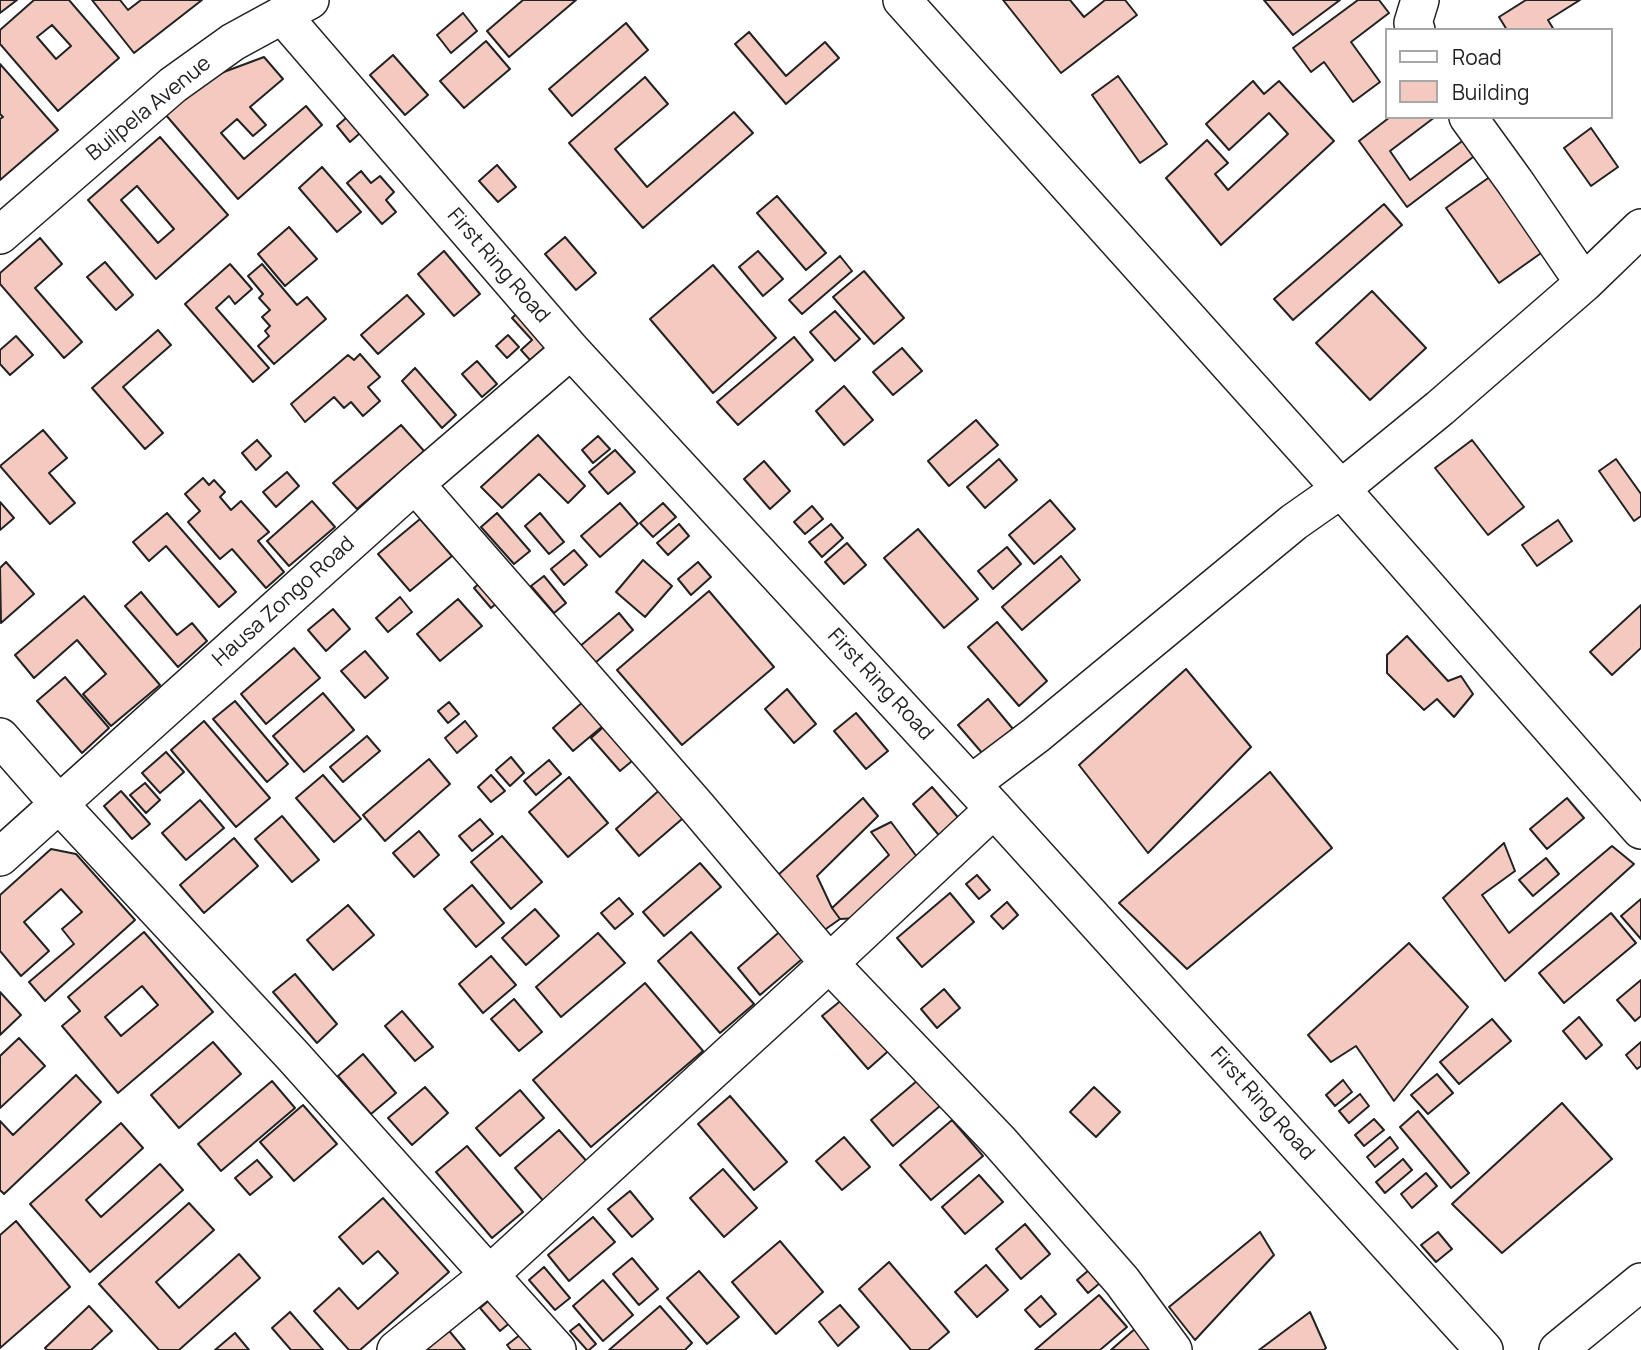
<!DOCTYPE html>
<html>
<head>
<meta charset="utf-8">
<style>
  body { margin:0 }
  #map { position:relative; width:1641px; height:1350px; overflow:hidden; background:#fff; font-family:Manrope,sans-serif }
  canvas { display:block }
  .legend { position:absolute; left:1385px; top:28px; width:228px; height:91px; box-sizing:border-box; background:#fff; border:2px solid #a7a7a7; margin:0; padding:9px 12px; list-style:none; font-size:21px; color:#222 }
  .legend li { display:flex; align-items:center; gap:14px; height:35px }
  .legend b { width:35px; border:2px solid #a7a7a7 }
</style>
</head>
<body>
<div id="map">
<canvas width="1641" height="1350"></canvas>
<ul class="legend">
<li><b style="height:9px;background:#fff"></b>Road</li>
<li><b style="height:19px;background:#f3c9c0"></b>Building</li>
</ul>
</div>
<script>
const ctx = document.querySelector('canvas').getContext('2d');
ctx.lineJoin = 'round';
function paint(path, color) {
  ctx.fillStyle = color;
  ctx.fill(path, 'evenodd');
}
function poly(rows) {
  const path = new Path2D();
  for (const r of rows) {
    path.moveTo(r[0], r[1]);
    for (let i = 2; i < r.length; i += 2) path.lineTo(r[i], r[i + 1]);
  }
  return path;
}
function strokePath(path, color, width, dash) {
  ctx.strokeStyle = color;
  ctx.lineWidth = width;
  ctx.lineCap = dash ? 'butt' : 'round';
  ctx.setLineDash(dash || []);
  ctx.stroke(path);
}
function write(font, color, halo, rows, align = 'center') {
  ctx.font = font + ' Manrope,sans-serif';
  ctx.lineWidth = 5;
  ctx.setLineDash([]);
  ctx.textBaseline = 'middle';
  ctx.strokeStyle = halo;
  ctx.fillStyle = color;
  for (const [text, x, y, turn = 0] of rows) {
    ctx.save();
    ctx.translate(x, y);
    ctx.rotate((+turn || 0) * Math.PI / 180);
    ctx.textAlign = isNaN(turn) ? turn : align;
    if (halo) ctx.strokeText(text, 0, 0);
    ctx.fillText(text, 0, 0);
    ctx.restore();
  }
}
const building = poly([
  [0,0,17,0,0,13,0,0],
  [34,0,69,0,119,58,58,111,0,44,0,30,34,0],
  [52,25,71,46,56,59,37,37,52,25],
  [92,0,120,0,128,10,141,0,202,0,134,53,92,0],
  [523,0,576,0,509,57,487,31,523,0],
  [1003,0,1070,0,1084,17,1105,0,1125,0,1137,15,1061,73,1003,0],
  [1264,0,1340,0,1293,35,1264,0],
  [1358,0,1379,0,1389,13,1351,42,1380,82,1353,102,1324,62,1311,72,1293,48,1358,0],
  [1526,0,1580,0,1548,20,1554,30,1507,30,1499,17,1526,0],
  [463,13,477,31,451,53,437,35,463,13],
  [626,23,648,50,572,116,549,89,626,23],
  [749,32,786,76,825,42,839,58,786,104,735,44,749,32],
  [486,41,510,69,464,108,440,81,486,41],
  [393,55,428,95,405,115,370,75,393,55],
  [264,57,283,79,250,107,266,125,253,136,237,119,221,133,244,159,306,106,322,125,238,199,165,114,205,79,264,57],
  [0,64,58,130,0,180,0,119,3,117,0,114,0,64],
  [1118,76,1167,144,1140,163,1092,95,1118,76],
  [645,77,668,104,615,149,647,187,734,112,753,133,643,228,569,143,645,77],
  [1253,81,1264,94,1279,81,1334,141,1221,245,1166,178,1207,140,1228,163,1215,174,1228,190,1288,134,1269,113,1229,150,1206,124,1253,81],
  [355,110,368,126,350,142,337,126,355,110],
  [1390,117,1435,117,1390,151,1410,180,1469,136,1481,151,1407,207,1359,141,1390,117],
  [1591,128,1618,167,1591,186,1564,148,1591,128],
  [160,137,228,215,156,279,88,200,160,137],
  [137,186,174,229,158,243,121,200,137,186],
  [497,165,516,187,498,202,479,181,497,165],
  [322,167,361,212,337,232,299,188,322,167],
  [361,171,371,183,380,176,394,192,386,200,396,212,382,224,347,183,361,171],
  [1491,176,1544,251,1499,283,1446,208,1491,176],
  [777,196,826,253,806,270,757,213,777,196],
  [1384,204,1402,225,1293,320,1274,299,1384,204],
  [289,227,317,259,285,286,258,254,289,227],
  [565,237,596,273,576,290,545,254,565,237],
  [40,238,62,264,35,288,82,342,64,358,0,284,0,273,40,238],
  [444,251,480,294,454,316,418,274,444,251],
  [758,251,783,279,763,296,739,267,758,251],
  [840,256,852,271,802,314,789,300,840,256],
  [105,262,133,295,116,310,87,277,105,262],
  [230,264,252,289,235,304,229,296,216,308,269,368,253,382,185,304,230,264],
  [262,264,297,305,307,297,326,319,274,364,258,346,269,336,265,331,270,326,262,317,270,310,259,298,263,294,248,276,262,264],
  [713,265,776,338,713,393,650,319,713,265],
  [864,271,904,318,874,344,833,297,864,271],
  [1372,291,1426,348,1370,400,1316,343,1372,291],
  [407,295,424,314,378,354,361,335,407,295],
  [525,306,554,339,530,360,521,350,532,340,512,318,525,306],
  [835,311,860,339,835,361,810,332,835,311],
  [158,330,171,345,123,387,163,433,145,449,92,388,158,330],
  [508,335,519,347,507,358,496,346,508,335],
  [16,336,33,355,10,375,0,364,0,350,16,336],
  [794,337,813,360,738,425,717,402,794,337],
  [902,348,922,371,893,395,873,372,902,348],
  [360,354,380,377,368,387,380,401,363,416,351,402,344,408,334,397,305,422,291,404,348,355,354,360,360,354],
  [477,361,497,384,482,397,462,374,477,361],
  [415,368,456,415,442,428,402,381,415,368],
  [844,386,873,420,844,445,816,411,844,386],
  [976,420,998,445,949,486,928,461,976,420],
  [401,425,424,451,357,509,333,483,401,425],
  [43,430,67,458,49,473,75,503,50,524,0,466,43,430],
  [538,435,585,486,568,503,539,474,502,508,481,487,538,435],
  [598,436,610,449,593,463,582,450,598,436],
  [257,440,271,456,256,470,242,453,257,440],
  [1472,440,1524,507,1488,535,1435,468,1472,440],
  [615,450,635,472,608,494,589,472,615,450],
  [999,459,1017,480,985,508,967,487,999,459],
  [1616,459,1641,494,1641,516,1634,521,1599,471,1616,459],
  [764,461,790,491,770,509,744,479,764,461],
  [287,472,299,486,276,507,263,492,287,472],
  [203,478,209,485,214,480,225,492,220,497,231,510,241,501,269,532,258,541,284,572,266,588,232,549,220,559,188,522,200,511,185,494,203,478],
  [1050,500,1075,529,1034,564,1009,535,1050,500],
  [312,501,335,527,289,566,267,541,312,501],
  [0,502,14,518,0,530,0,502],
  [620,503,638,524,600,557,581,536,620,503],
  [663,503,676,517,653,537,640,523,663,503],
  [812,506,823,519,805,534,794,522,812,506],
  [167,513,236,592,219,607,166,546,149,561,133,542,167,513],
  [497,513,530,551,514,564,481,527,497,513],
  [540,513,564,542,549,554,525,526,540,513],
  [420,519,452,556,410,591,378,554,420,519],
  [1558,520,1572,541,1537,566,1522,545,1558,520],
  [679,524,689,536,668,555,657,543,679,524],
  [831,524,843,538,822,557,809,542,831,524],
  [918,529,978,599,944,628,884,558,918,529],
  [847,543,866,565,844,584,825,562,847,543],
  [1007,547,1021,564,993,589,978,571,1007,547],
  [574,550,587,565,564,585,551,569,574,550],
  [1061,556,1080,580,1022,630,1002,607,1061,556],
  [643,560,672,586,645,617,616,592,643,560],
  [6,562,34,594,1,623,0,568,6,562],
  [698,562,711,577,691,595,678,579,698,562],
  [488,576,505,596,491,608,474,588,488,576],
  [544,576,566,603,554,613,531,586,544,576],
  [709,591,774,667,682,745,617,670,709,591],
  [141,592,177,635,192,623,207,641,178,667,125,606,141,592],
  [84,596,160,685,111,726,83,694,106,674,77,640,34,678,15,655,84,596],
  [400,597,412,612,388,632,376,618,400,597],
  [458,599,482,626,440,661,417,634,458,599],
  [1641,605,1641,648,1612,675,1590,652,1641,605],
  [333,609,350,629,326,651,308,630,333,609],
  [619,613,633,630,587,670,572,653,619,613],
  [997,622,1047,681,1019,706,968,647,997,622],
  [1407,636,1448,681,1461,676,1473,694,1454,717,1437,699,1424,710,1387,673,1387,655,1407,636],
  [294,648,320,678,266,724,241,694,294,648],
  [365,651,388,678,365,698,341,671,365,651],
  [1186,669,1251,747,1148,853,1079,765,1186,669],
  [65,677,109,728,82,753,37,701,65,677],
  [787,689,816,724,794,743,765,709,787,689],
  [323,693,354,730,304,772,273,736,323,693],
  [988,699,1013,729,983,754,958,725,988,699],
  [235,701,288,764,267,782,213,719,235,701],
  [584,701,604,725,573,751,553,728,584,701],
  [449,702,459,714,448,723,438,711,449,702],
  [856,713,888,751,866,769,834,731,856,713],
  [204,721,270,798,236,827,171,750,204,721],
  [465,721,477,736,457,753,445,738,465,721],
  [609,722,638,756,620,771,591,738,609,722],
  [367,736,380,751,343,782,330,767,367,736],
  [166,752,184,772,160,793,142,773,166,752],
  [511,757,524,773,510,786,496,770,511,757],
  [429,759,450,784,385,841,363,815,429,759],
  [549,760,561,774,536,795,524,781,549,760],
  [1270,772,1332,848,1187,969,1119,903,1270,772],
  [323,775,361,819,334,842,296,798,323,775],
  [491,775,505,791,491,802,478,787,491,775],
  [569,777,608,823,568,857,529,812,569,777],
  [145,783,160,800,146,813,130,795,145,783],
  [665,785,689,813,639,856,616,829,665,785],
  [932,787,962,822,942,839,913,804,932,787],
  [121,791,150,824,132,839,104,806,121,791],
  [863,798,878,816,817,876,832,908,840,919,823,931,777,876,863,798],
  [1567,798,1584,818,1547,849,1530,829,1567,798],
  [200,800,224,828,186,860,162,833,200,800],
  [282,816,319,860,292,882,255,839,282,816],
  [480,819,493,834,472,851,459,836,480,819],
  [891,822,920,861,858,918,840,919,832,908,889,855,871,832,891,822],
  [419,831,439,855,414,877,393,853,419,831],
  [502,836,542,882,511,909,471,862,502,836],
  [234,838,258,866,204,913,180,885,234,838],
  [1504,843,1515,871,1482,895,1509,933,1612,846,1634,864,1505,981,1443,898,1504,843],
  [51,849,76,854,135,920,45,1001,29,982,74,944,62,929,82,912,61,889,24,922,49,951,21,976,0,951,0,895,51,849],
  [1546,858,1559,874,1533,896,1519,880,1546,858],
  [700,863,721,887,664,936,643,912,700,863],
  [977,875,990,890,979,899,966,884,977,875],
  [472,885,504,923,476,947,444,909,472,885],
  [950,893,974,922,922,967,897,938,950,893],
  [619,898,633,914,615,929,601,913,619,898],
  [1641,899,1641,939,1621,916,1641,899],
  [1007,902,1018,915,1003,929,991,916,1007,902],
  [348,905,374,935,333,970,307,940,348,905],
  [535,909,559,936,526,965,502,938,535,909],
  [1611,913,1636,943,1564,1003,1539,973,1611,913],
  [785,927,808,954,760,995,738,968,785,927],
  [144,932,213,1012,118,1093,62,1026,80,1011,68,997,144,932],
  [142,986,158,1005,121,1036,105,1017,142,986],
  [691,932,754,1004,720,1033,658,961,691,932],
  [598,933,625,963,561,1017,536,987,598,933],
  [1409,943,1468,1007,1394,1101,1356,1046,1331,1062,1308,1035,1409,943],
  [491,956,516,985,483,1013,459,984,491,956],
  [295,974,337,1024,317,1043,273,992,295,974],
  [1641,980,1641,1016,1635,1021,1617,1000,1641,980],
  [645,983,703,1051,591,1147,533,1080,645,983],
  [944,989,960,1008,937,1028,921,1009,944,989],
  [0,992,21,1015,0,1035,0,992],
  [849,994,894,1046,868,1069,822,1016,849,994],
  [514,999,542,1032,519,1051,491,1019,514,999],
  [402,1011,433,1047,415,1061,385,1026,402,1011],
  [1579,1017,1602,1045,1586,1059,1563,1031,1579,1017],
  [1492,1019,1511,1041,1459,1084,1440,1062,1492,1019],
  [19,1038,45,1066,0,1108,0,1056,19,1038],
  [213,1042,241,1074,179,1128,151,1095,213,1042],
  [1641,1042,1641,1066,1637,1069,1626,1055,1641,1042],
  [363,1054,396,1093,371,1114,338,1076,363,1054],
  [925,1074,947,1100,893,1146,871,1120,925,1074],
  [1437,1074,1453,1093,1428,1114,1411,1095,1437,1074],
  [76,1075,101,1102,4,1194,0,1190,0,1121,13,1135,76,1075],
  [1343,1080,1352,1092,1335,1106,1326,1095,1343,1080],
  [272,1081,295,1108,221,1171,198,1144,272,1081],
  [425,1087,448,1113,412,1145,388,1118,425,1087],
  [1094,1087,1120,1112,1096,1137,1070,1112,1094,1087],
  [520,1090,544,1118,500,1156,476,1128,520,1090],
  [1360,1094,1369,1106,1349,1123,1339,1111,1360,1094],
  [730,1096,787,1162,754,1190,698,1124,730,1096],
  [1562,1103,1612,1159,1502,1253,1452,1204,1562,1103],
  [303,1105,337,1144,294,1181,260,1142,303,1105],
  [1418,1111,1469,1173,1451,1188,1400,1127,1418,1111],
  [1374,1119,1384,1130,1364,1146,1355,1135,1374,1119],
  [952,1120,983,1156,931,1200,900,1165,952,1120],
  [121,1123,143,1148,86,1200,101,1217,160,1164,183,1190,90,1272,30,1204,121,1123],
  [559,1130,590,1165,546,1204,515,1168,559,1130],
  [844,1137,870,1167,842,1190,816,1161,844,1137],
  [1390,1137,1398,1148,1375,1167,1367,1157,1390,1137],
  [467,1146,523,1212,492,1238,436,1172,467,1146],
  [1403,1159,1412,1170,1385,1193,1376,1182,1403,1159],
  [257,1160,272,1177,250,1195,235,1178,257,1160],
  [723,1169,757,1208,724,1237,690,1198,723,1169],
  [1426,1173,1437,1186,1412,1208,1401,1194,1426,1173],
  [979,1175,1003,1202,965,1234,942,1207,979,1175],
  [630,1191,653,1219,632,1237,608,1209,630,1191],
  [383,1198,449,1272,360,1350,349,1350,314,1311,339,1288,358,1309,398,1273,378,1251,363,1264,339,1237,383,1198],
  [189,1203,214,1230,156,1282,179,1308,239,1254,260,1278,179,1350,159,1350,99,1284,189,1203],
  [593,1217,615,1242,569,1281,548,1255,593,1217],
  [16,1221,70,1287,0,1348,0,1235,16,1221],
  [1025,1224,1050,1254,1021,1279,996,1249,1025,1224],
  [1260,1232,1274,1255,1195,1340,1169,1307,1260,1232],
  [1438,1232,1452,1249,1436,1262,1421,1245,1438,1232],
  [780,1241,823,1292,776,1334,732,1282,780,1241],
  [632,1258,658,1289,639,1305,613,1274,632,1258],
  [889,1262,949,1332,928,1350,911,1350,859,1289,889,1262],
  [986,1265,1008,1290,977,1317,955,1292,986,1265],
  [544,1267,570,1298,555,1310,529,1280,544,1267],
  [1089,1270,1100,1283,1088,1293,1077,1280,1089,1270],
  [699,1271,739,1317,707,1344,667,1298,699,1271],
  [603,1280,633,1315,603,1341,573,1306,603,1280],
  [1099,1295,1127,1327,1100,1350,1035,1350,1099,1295],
  [1041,1296,1056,1314,1040,1327,1025,1310,1041,1296],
  [493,1297,512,1321,500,1331,480,1308,493,1297],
  [840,1305,859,1327,838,1346,819,1322,840,1305],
  [89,1306,112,1331,91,1350,47,1350,45,1348,89,1306],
  [660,1306,692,1343,685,1350,609,1350,660,1306],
  [290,1312,323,1350,291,1350,272,1328,290,1312],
  [1310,1312,1326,1348,1324,1350,1259,1350,1310,1312],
  [579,1324,596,1344,589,1350,587,1350,570,1331,579,1324],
  [446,1327,465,1350,420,1350,446,1327],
  [1137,1327,1157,1350,1111,1350,1137,1327],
  [235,1333,249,1350,215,1350,235,1333],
  [521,1334,534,1350,511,1350,507,1345,521,1334]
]);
const minor = poly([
  [902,0,1341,489,1641,830],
  [282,15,571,350,994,809,1484,1350],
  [1416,30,1413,23,1420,0],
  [1468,117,1515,182,1584,283],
  [0,235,173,85,233,42,310,0],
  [415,484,698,808,829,963,999,1141,1122,1281,1173,1350],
  [0,737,59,804,293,1056,557,1350],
  [971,784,1036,735,1294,522,1341,489,1440,408,1584,283,1641,228],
  [0,857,415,484,571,350],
  [396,1350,489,1275,810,981,994,809],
  [1558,1350,1641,1282]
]);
const streetNames = [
  ["Builpela Avenue",149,109,-39],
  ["First Ring Road",498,266,49],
  ["Hausa Zongo Road",284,602,-42],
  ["First Ring Road",880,685,47],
  ["First Ring Road",1262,1104,48]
];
paint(building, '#f3c9c0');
strokePath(building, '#222', 2);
strokePath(minor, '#222', 40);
strokePath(minor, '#fff', 37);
write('21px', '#222', '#fff', streetNames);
</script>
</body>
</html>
